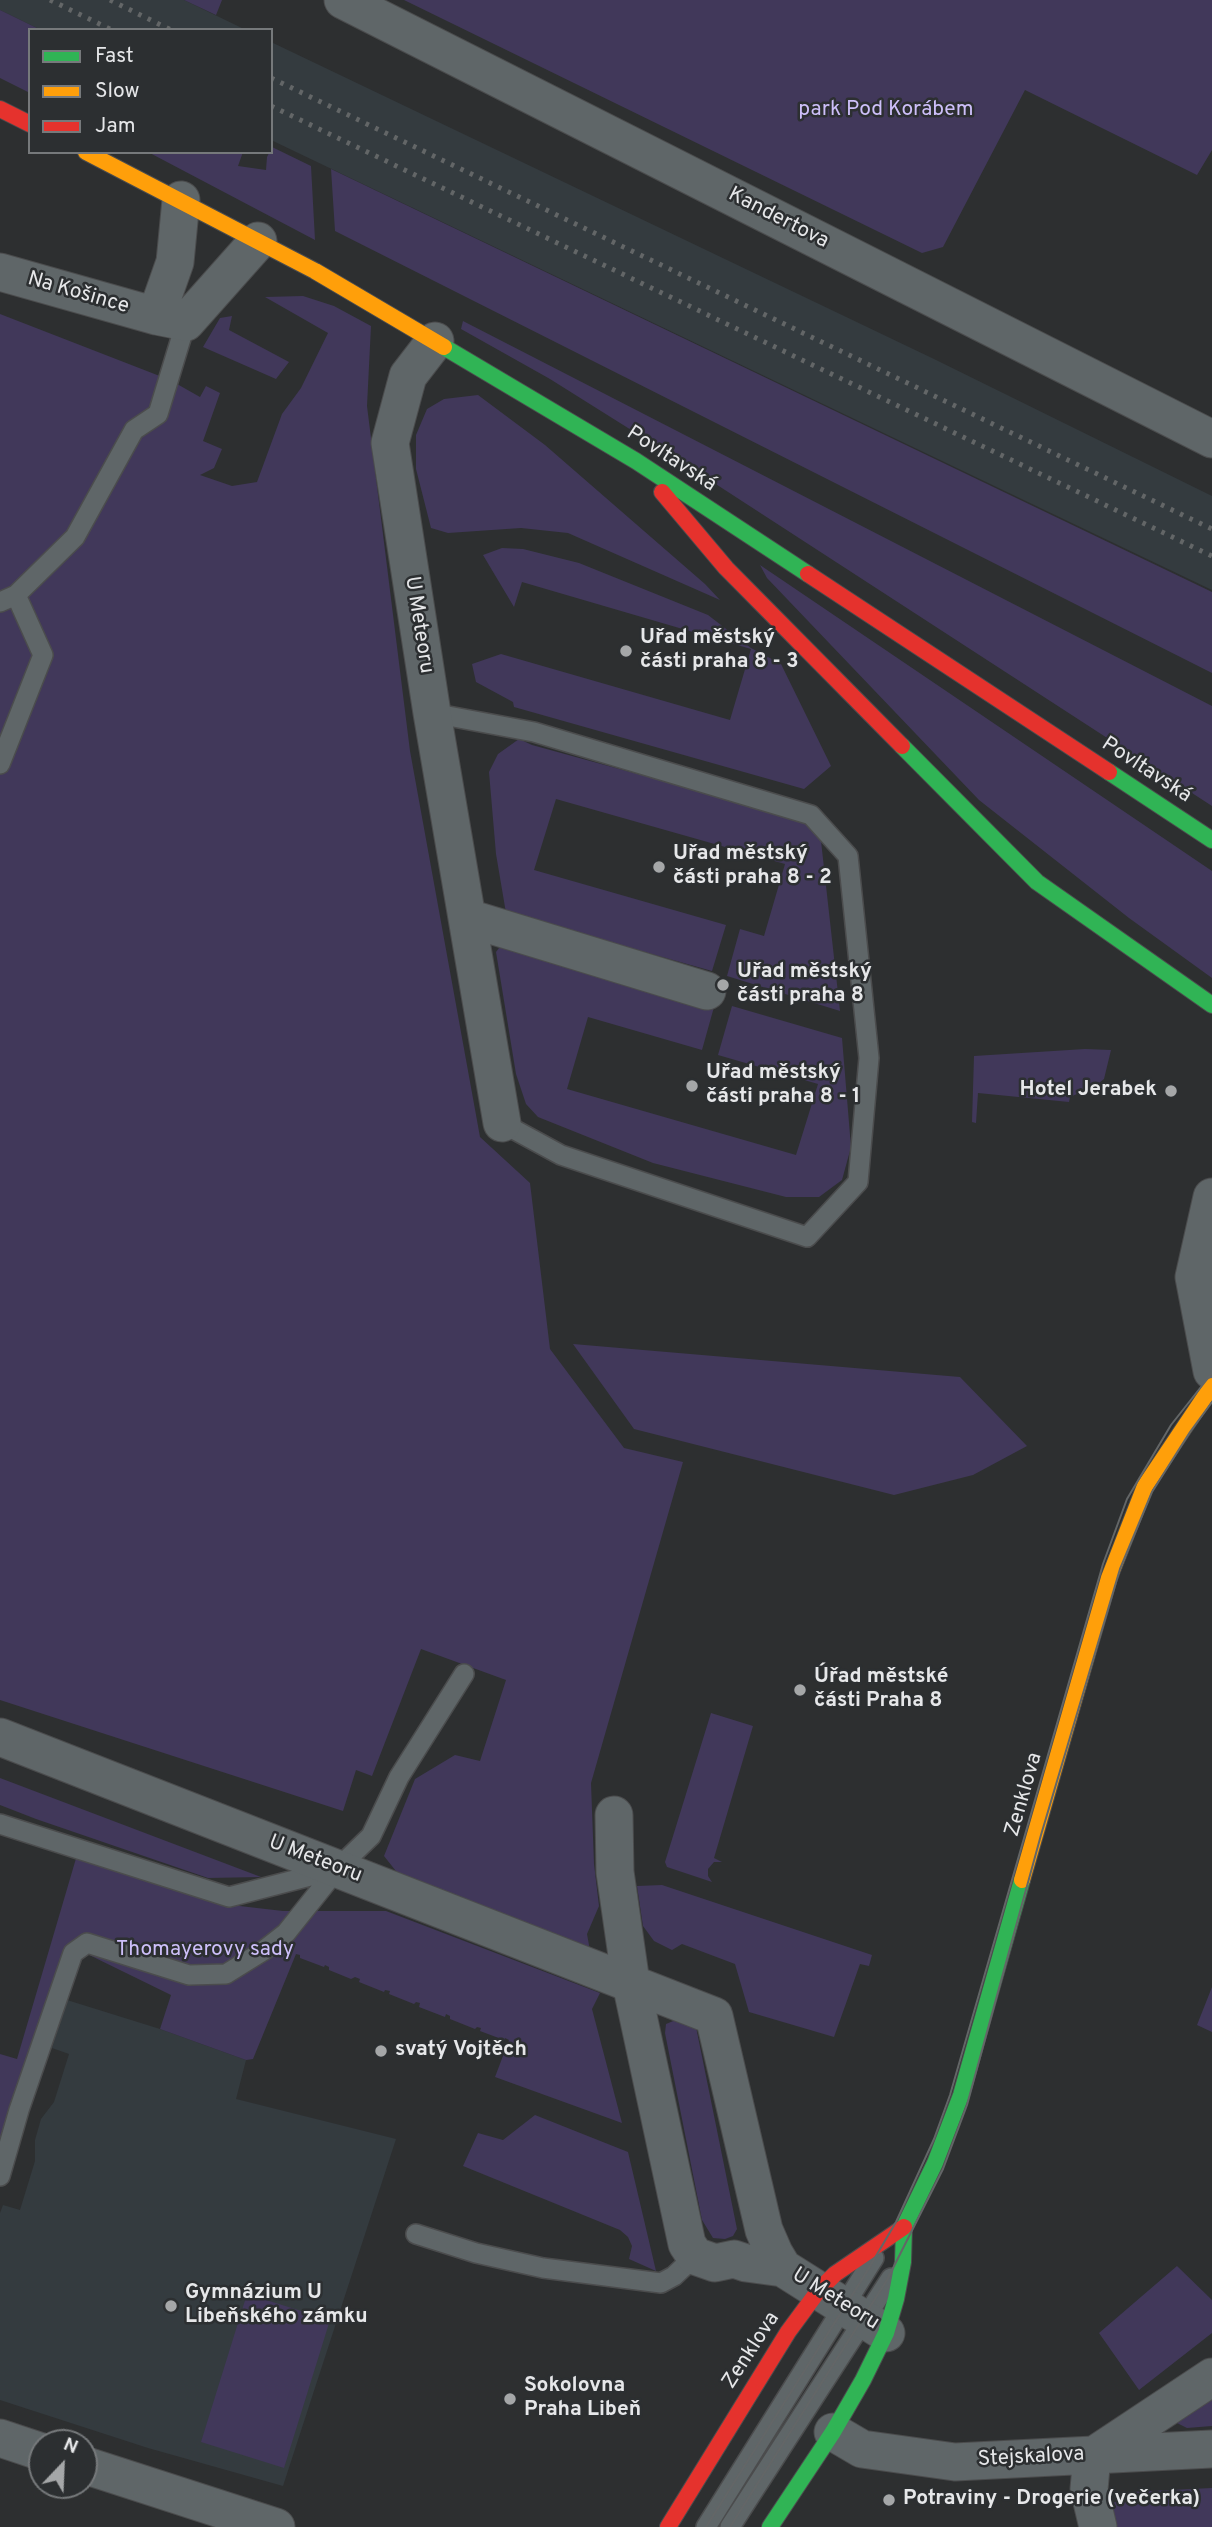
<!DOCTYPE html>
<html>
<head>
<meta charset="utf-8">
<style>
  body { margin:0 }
  #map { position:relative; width:1212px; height:2527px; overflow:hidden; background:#2d2f30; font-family:Overpass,sans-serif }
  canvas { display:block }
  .legend { position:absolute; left:28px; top:28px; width:245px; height:126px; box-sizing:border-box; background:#2c2f31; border:2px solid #76797b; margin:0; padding:9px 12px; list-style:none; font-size:21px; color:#e6e7e9 }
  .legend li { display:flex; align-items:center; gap:14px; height:35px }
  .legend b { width:35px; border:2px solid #76797b }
  .north { position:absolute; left:28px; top:2429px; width:70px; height:70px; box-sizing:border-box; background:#2c2f31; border:2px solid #76797b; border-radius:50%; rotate:23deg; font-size:19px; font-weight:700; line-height:28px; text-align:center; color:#e6e7e9 }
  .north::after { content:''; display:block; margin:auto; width:24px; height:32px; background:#a5a7a8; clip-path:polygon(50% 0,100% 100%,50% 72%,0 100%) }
</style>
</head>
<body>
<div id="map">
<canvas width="1212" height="2527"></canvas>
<ul class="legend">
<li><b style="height:9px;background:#30b455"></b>Fast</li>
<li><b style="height:9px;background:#ff9f0a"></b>Slow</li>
<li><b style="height:9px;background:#e5322d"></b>Jam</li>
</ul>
<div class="north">N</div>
</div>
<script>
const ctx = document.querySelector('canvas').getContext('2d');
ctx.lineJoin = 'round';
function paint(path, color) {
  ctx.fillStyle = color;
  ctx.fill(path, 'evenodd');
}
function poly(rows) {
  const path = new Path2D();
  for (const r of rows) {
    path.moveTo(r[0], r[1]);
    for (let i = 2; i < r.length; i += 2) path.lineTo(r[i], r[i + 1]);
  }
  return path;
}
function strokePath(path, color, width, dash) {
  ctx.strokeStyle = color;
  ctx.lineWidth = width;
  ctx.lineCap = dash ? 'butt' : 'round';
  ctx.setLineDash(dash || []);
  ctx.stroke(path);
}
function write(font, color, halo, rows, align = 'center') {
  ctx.font = font + ' Overpass,sans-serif';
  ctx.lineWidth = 5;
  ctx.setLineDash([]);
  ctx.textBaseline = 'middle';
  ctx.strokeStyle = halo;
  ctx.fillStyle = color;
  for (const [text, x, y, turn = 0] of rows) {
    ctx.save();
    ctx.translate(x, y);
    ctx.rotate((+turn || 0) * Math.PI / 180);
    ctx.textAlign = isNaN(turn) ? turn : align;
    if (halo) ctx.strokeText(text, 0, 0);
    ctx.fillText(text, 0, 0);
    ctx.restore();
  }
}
const built = poly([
  [0,0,184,0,246,30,41,30,0,10],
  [271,42,934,359,1212,496,1212,590,271,140],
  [67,2000,160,2029,246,2060,236,2099,396,2139,283,2486,148,2448,0,2400,0,2213,3,2205,20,2210,35,2161,35,2140,41,2119,54,2102,69,2054,52,2048]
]);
const green = poly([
  [184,0,222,0,216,15],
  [404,0,1212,0,1212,150,1197,175,1025,90,943,247,922,253],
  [0,10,41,30,30,30,30,93,0,78],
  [272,147,311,166,315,240,148,152,243,152,238,166,266,170,267,157],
  [331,169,1212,592,1212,673,335,231],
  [303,296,334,306,371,326,367,406,410,751,480,1137,530,1183,550,1349,624,1448,683,1462,591,1783,594,1864,599,1906,587,1934,591,1956,403,1880,384,1856,415,1779,455,1755,480,1761,506,1680,421,1649,372,1776,356,1770,343,1811,0,1700,0,314,170,380,200,397,206,386,220,393,203,441,222,449,214,468,200,475,232,486,257,482,282,414,301,388,328,333,265,297],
  [232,316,229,330,289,362,276,379,203,347,220,318],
  [463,321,1212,706,1212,806,671,455,550,379,461,329],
  [478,395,545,445,705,584,720,600,568,533,521,528,448,533,431,528,416,469,416,435,427,409,444,399],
  [502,548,523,549,579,563,708,615,751,648,781,664,831,766,804,789,514,707,513,702,476,682,472,664,501,654,730,720,751,649,522,582,514,607,483,555],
  [760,565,1212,871,1212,978,1129,918,979,800,767,578],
  [519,739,532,745,805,820,821,841,840,1011,727,976,740,929,764,936,785,864,556,799,534,870,726,925,712,971,506,913,496,854,489,772,498,754],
  [502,944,714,1007,702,1050,588,1017,567,1089,796,1155,818,1084,718,1055,732,1006,842,1038,851,1147,842,1180,819,1197,786,1197,653,1163,538,1117,526,1104,516,1074,496,952],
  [1085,1049,1111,1050,1104,1079,1099,1083,1097,1092,1086,1090,1070,1097,1069,1102,978,1093,976,1123,972,1122,974,1056],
  [573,1344,960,1377,1027,1446,973,1475,894,1495,634,1429],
  [711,1713,753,1726,714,1858,722,1862,714,1862,708,1869,708,1876,712,1882,667,1867,665,1862],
  [0,1778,261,1877,208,1878,36,1819,0,1805],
  [77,1855,231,1905,283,1911,386,1911,600,1993,592,2009,622,2123,495,2077,509,2040,505,2038,504,2040,480,2031,481,2028,477,2027,475,2029,450,2019,450,2016,446,2014,445,2017,419,2007,420,2003,416,2002,414,2004,389,1994,390,1991,385,1990,384,1992,359,1982,360,1979,355,1977,351,1979,329,1970,329,1967,325,1965,324,1967,300,1958,300,1955,296,1954,253,2059,246,2060,160,2029,171,1995,75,1948,0,2153,0,2054,17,2059],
  [662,1885,872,1955,869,1966,860,1964,834,2037,749,2012,735,1964,682,1944,672,1950,654,1941,643,1926,637,1886],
  [1212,1987,1212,2032,1197,2025],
  [683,2017,696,2027,737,2229,733,2236,725,2239,713,2238,702,2220,665,2033,666,2024],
  [535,2115,628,2152,656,2271,629,2259,632,2246,628,2237,620,2230,463,2166,478,2133,503,2140],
  [1177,2266,1212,2300,1212,2333,1139,2390,1099,2333],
  [247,2294,330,2320,284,2468,201,2442],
  [1212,2395,1212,2426,1187,2428,1177,2423,1177,2419],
  [1212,2488,1212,2527,1114,2527,1109,2506,1130,2492]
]);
const lane = poly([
  [0,602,16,595,75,537,134,430,158,414,186,322],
  [432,713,534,732,811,815,848,856,869,1058,858,1182,807,1237,561,1155,502,1123],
  [0,764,43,655,16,595],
  [0,1824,229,1897,337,1869,371,1836,399,1777,464,1674],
  [0,2176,19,2110,73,1953,87,1943,189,1975,226,1974,263,1951,286,1933,337,1869],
  [416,2234,476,2253,543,2268,661,2283,674,2276,695,2256],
  [706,2527,874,2258],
  [730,2527,891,2278]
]);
const street = poly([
  [343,0,1212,439],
  [0,272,156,316,186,322,258,241],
  [156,316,175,262,181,200],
  [435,341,408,376,390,443,432,713,502,1123],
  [468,918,707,991],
  [1212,1197,1194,1277,1212,1371],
  [0,1737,714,2016,764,2230,774,2253,783,2268,886,2333],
  [614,1815,615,1872,631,1983,687,2244,695,2256,715,2263,734,2259,746,2263,783,2268],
  [833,2432,862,2449,955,2462,1212,2449],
  [0,2438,42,2452],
  [1092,2456,1089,2489,1098,2527],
  [1093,2456,1212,2377],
  [84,2465,276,2527]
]);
const fast = poly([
  [444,347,636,461,808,574],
  [902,746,1037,882,1212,1005],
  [1109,772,1212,840],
  [770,2527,833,2432,863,2380,886,2333,896,2299,903,2262,904,2227,935,2163,961,2095,1022,1880]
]);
const slow = poly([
  [86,152,315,271,444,347],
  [1022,1880,1109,1578,1145,1486,1212,1386]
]);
const jam = poly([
  [0,109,30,124],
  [662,492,726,568,902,746],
  [808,574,1109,772],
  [668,2527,788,2332,819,2290,835,2274,904,2227]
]);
const tram = poly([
  [706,2527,866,2273,896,2222,934,2139,950,2095,1103,1564,1127,1499,1171,1425,1212,1373],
  [730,2527,887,2280,943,2169,967,2105,1041,1835,1120,1569,1152,1492,1190,1432,1212,1402]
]);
const rail = poly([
  [50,0,112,30],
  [110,0,171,30],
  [271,78,1212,529],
  [271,106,1212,556]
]);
const markers = [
  [626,651,7,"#a5a7a8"],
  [659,867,7,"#a5a7a8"],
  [723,985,7,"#a5a7a8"],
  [692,1086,7,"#a5a7a8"],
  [1171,1091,7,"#a5a7a8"],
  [800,1690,7,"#a5a7a8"],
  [381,2051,7,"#a5a7a8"],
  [171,2306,7,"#a5a7a8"],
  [510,2399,7,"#a5a7a8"],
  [889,2500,7,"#a5a7a8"]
];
const parkNames = [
  ["park Pod Korábem",886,111],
  ["Thomayerovy sady",205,1951]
];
const streetNames = [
  ["Kandertova",778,219,27],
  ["Na Košince",78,294,16],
  ["Povltavská",671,460,33],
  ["U Meteoru",418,625,81],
  ["Povltavská",1146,771,33],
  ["Zenklova",1025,1795,-74],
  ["U Meteoru",315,1860,21],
  ["U Meteoru",835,2300,32],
  ["Zenklova",752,2351,-57],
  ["Stejskalova",1031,2458,-3]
];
const poiNames = [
  ["Uřad městský",640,639],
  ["části praha 8 - 3",640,663],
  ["Uřad městský",673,855],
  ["části praha 8 - 2",673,879],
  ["Uřad městský",737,973],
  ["části praha 8",737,997],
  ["Uřad městský",706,1074],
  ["části praha 8 - 1",706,1098],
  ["Hotel Jerabek",1157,1091,"right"],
  ["Úřad městské",814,1678],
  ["části Praha 8",814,1702],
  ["svatý Vojtěch",395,2051],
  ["Gymnázium U",185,2294],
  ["Libeňského zámku",185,2318],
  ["Sokolovna",524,2387],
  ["Praha Libeň",524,2411],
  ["Potraviny - Drogerie (večerka)",903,2500]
];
paint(built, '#343b3f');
paint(green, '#41385a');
strokePath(lane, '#4b4c4d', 22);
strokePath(street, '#4b4c4d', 39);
strokePath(fast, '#4b4c4d', 18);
strokePath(slow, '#4b4c4d', 18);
strokePath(jam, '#4b4c4d', 18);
strokePath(lane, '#5f6668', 19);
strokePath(street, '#5f6668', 37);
strokePath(fast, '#30b455', 16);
strokePath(slow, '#ff9f0a', 16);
strokePath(jam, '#e5322d', 16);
strokePath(tram, '#636667', 2);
strokePath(rail, '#636667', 5, [3.5, 7]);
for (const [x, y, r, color] of markers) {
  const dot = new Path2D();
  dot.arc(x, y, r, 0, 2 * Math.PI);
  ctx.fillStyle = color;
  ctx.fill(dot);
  strokePath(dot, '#2c2f31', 2.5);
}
write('21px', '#cdbff9', '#2c2f31', parkNames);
write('21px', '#e6e7e9', '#2c2f31', streetNames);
write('bold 21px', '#e6e7e9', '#2c2f31', poiNames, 'left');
</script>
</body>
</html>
